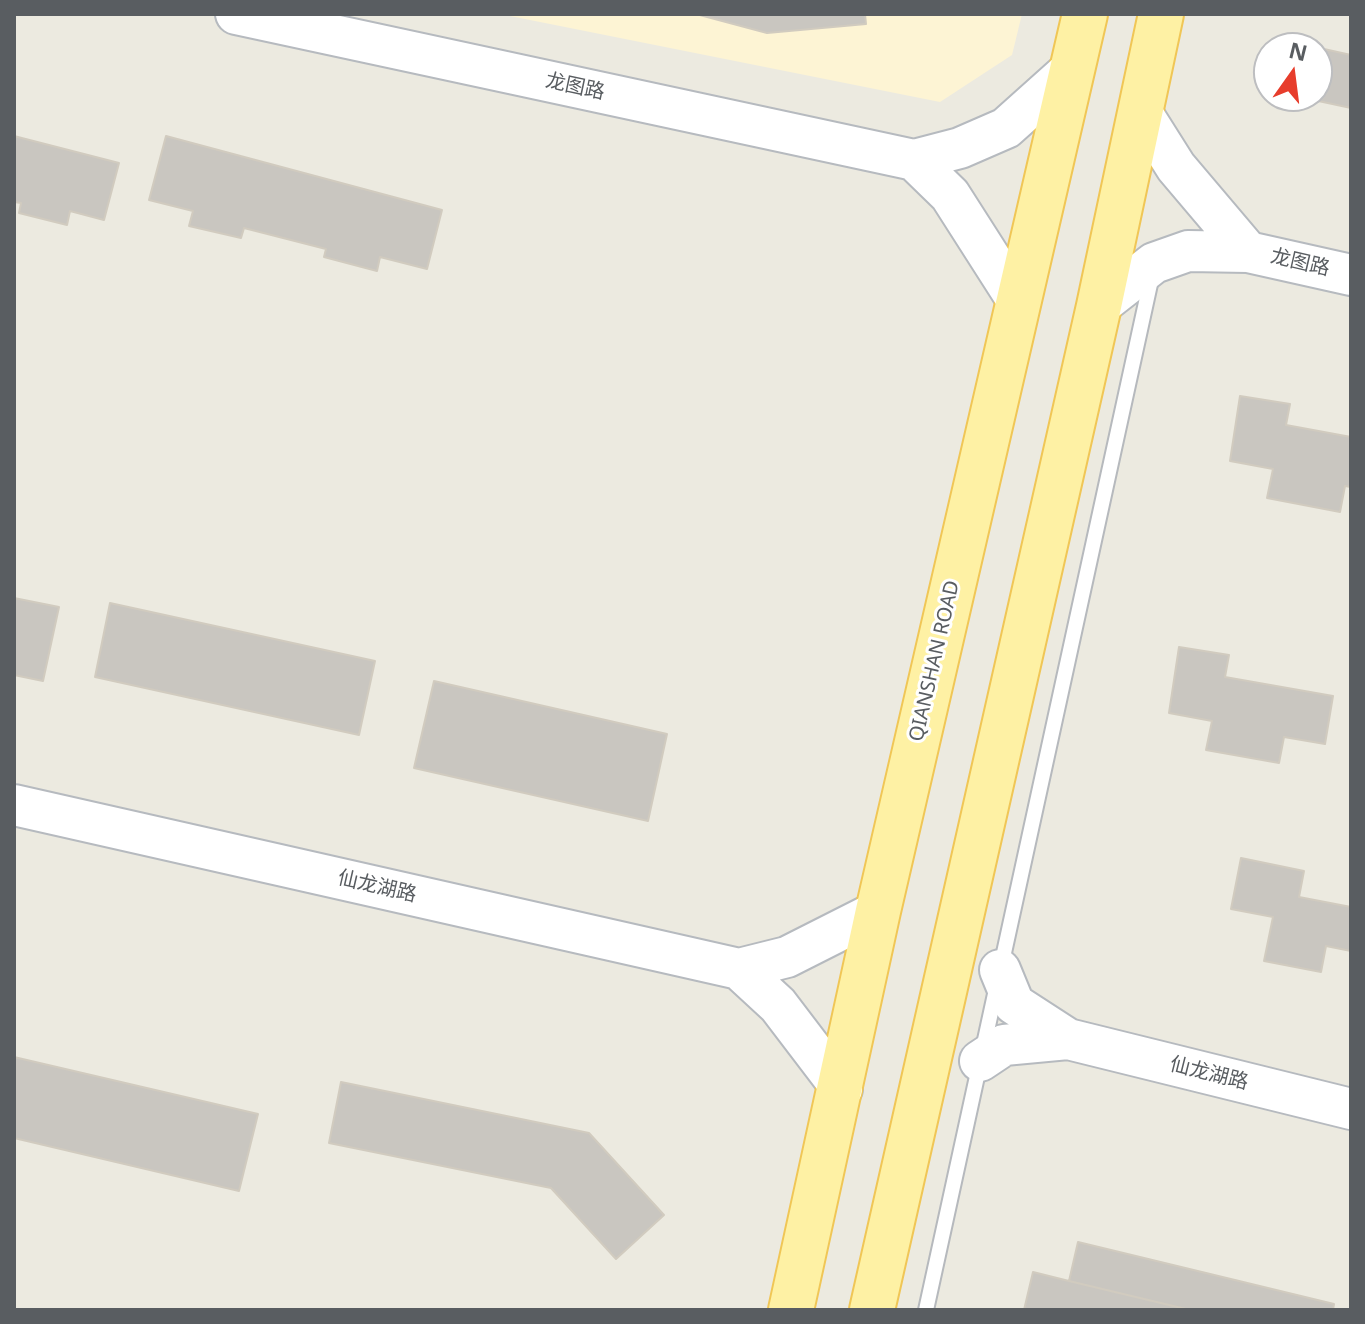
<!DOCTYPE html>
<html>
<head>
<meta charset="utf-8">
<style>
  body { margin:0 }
  #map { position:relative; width:1365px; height:1324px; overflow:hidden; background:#eceae0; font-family:"Noto Sans",sans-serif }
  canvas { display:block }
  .frame { position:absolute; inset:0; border:16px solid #595d61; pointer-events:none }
  .north { position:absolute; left:1253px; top:32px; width:80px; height:80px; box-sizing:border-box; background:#fff; border:2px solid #bdbec0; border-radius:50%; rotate:14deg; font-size:22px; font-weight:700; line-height:32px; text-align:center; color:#595d61 }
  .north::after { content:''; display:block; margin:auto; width:28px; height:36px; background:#e73d2c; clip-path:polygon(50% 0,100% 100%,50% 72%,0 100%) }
</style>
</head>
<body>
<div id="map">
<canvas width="1365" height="1324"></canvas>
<div class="frame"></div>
<div class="north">N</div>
</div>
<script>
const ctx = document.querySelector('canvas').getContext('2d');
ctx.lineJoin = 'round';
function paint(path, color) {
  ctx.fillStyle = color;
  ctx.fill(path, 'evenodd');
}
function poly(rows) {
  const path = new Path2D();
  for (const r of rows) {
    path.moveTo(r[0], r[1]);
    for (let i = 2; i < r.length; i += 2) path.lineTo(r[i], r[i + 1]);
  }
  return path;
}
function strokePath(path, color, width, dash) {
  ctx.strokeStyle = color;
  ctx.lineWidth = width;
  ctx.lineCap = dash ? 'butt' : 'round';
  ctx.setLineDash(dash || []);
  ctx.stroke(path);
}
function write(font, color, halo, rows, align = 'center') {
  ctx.font = font + ' "Noto Sans","Noto Sans SC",sans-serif';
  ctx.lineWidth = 6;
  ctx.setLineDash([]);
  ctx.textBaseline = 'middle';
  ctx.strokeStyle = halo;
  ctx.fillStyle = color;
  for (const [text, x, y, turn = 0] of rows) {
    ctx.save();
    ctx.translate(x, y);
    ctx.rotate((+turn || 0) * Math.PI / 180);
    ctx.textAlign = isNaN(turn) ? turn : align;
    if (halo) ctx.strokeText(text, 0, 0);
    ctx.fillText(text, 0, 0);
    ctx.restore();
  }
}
const commercial = poly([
  [500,14,1022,14,1012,55,940,102]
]);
const building = poly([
  [696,14,865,14,866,24,767,33,696,14],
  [1306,45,1351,55,1351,108,1295,96,1317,96,1317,48,1306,48,1306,45],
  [14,136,119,163,104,220,70,211,67,225,19,213,21,203,14,202,14,136],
  [166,136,442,210,427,269,380,257,377,271,324,257,326,249,244,228,241,238,189,226,193,211,149,200,166,136],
  [1240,396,1290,404,1286,425,1351,437,1351,487,1345,486,1340,512,1267,498,1273,469,1230,461,1240,396],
  [14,598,59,607,43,681,14,675,14,598],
  [110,603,375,661,359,735,95,677,110,603],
  [1179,647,1229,655,1225,677,1333,696,1325,744,1284,737,1279,763,1206,750,1212,721,1169,713,1179,647],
  [434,681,667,734,648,821,414,768,434,681],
  [1241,858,1304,871,1299,897,1351,907,1351,951,1326,946,1321,972,1264,961,1273,917,1231,909,1241,858],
  [14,1057,258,1114,239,1191,14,1138,14,1057],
  [341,1082,589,1133,664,1215,616,1259,551,1188,329,1143,341,1082],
  [1078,1242,1334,1304,1333,1310,1190,1310,1069,1281,1078,1242],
  [1033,1272,1069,1281,1190,1310,1024,1310,1033,1272]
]);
const lane = poly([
  [926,1310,1152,275]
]);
const secondary = poly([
  [236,14,914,160],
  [1248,252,1351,275],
  [1019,303,950,195,914,160,960,148,1006,128,1073,68],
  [1099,306,1154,263,1188,251,1248,252,1176,167,1140,110],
  [14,805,739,969],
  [1068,1039,1351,1109],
  [980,1061,1004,1045,1068,1039,1014,1004,1000,970],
  [842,1089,778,1005,739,969,787,957,878,911]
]);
const primary = poly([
  [791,1310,878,911,1085,14],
  [872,1310,1099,306,1161,14]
]);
const streetNames = [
  ["龙图路",575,87,12],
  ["龙图路",1300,263,13],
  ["QIANSHAN ROAD",935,661,-77],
  ["仙龙湖路",377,887,13],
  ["仙龙湖路",1209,1074,14]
];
paint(commercial, '#fdf4d4');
paint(building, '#c9c6c0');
strokePath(building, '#d1cbbf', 2);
strokePath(lane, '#b6b9bd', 18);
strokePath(secondary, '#b6babf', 44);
strokePath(primary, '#f0c656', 48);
strokePath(lane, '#fff', 14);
strokePath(secondary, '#fff', 40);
strokePath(primary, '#fef1a4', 44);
write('20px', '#595d61', '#fff', streetNames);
</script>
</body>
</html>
